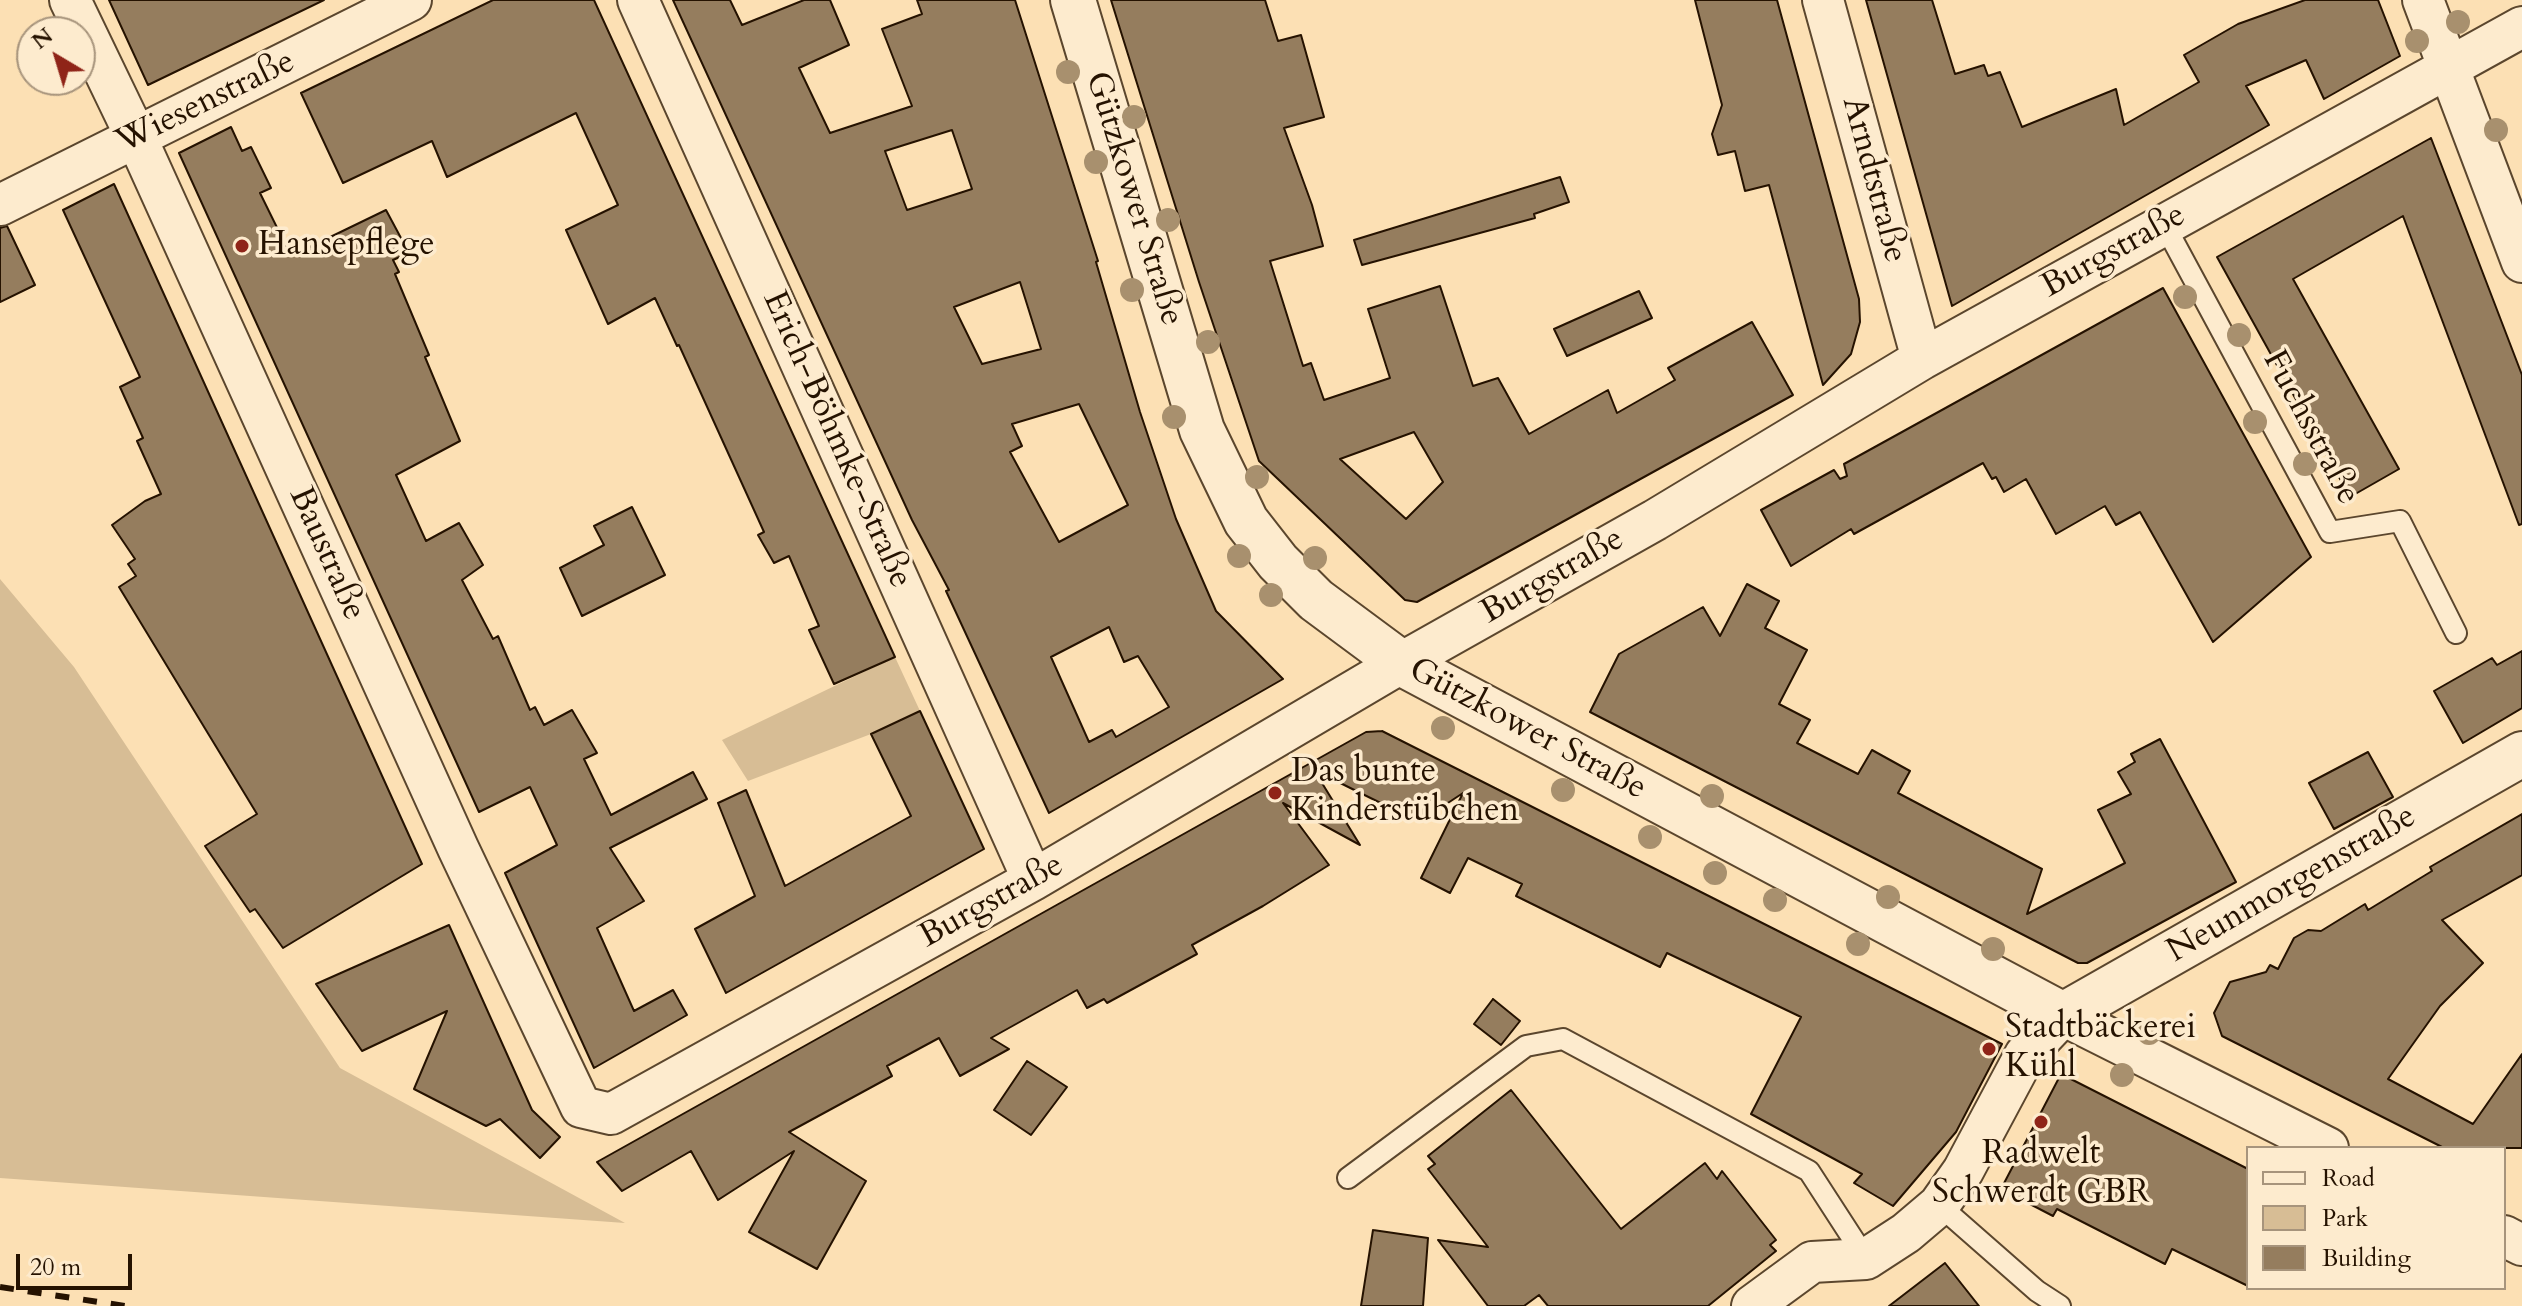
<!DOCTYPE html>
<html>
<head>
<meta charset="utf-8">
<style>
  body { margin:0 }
  #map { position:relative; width:2522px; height:1306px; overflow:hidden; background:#fce0b4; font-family:Cardo,serif }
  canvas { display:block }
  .legend { position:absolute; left:2246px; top:1146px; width:260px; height:144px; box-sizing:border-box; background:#fdebce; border:2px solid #a7947c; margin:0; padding:10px 14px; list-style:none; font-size:24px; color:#251200 }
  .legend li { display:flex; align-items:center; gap:16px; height:40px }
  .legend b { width:40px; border:2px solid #a7947c }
  .north { position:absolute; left:16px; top:16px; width:80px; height:80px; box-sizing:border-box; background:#fdebce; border:2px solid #a7947c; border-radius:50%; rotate:322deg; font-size:22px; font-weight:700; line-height:32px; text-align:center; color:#251200 }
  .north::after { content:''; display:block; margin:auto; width:28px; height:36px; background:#8f2418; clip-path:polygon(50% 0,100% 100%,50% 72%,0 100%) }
  .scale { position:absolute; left:16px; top:1254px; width:116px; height:36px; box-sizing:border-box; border:4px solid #251200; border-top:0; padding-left:10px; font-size:24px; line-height:28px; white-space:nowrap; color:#251200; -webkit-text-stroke:6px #fdebce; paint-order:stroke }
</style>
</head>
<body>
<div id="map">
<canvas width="2522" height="1306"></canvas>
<ul class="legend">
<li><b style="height:10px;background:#fdebce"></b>Road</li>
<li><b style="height:22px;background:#d7bd95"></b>Park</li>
<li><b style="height:22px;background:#957d5e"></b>Building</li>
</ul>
<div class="north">N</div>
<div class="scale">20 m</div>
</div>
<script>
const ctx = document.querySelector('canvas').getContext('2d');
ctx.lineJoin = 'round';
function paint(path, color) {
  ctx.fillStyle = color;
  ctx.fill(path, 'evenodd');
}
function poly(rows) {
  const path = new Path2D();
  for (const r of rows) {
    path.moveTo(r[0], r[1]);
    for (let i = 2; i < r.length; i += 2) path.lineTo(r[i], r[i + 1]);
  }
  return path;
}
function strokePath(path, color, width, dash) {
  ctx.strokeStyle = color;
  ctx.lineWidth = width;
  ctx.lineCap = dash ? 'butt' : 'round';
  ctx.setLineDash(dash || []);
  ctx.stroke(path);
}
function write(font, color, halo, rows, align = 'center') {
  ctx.font = font + ' Cardo,serif';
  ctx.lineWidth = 7;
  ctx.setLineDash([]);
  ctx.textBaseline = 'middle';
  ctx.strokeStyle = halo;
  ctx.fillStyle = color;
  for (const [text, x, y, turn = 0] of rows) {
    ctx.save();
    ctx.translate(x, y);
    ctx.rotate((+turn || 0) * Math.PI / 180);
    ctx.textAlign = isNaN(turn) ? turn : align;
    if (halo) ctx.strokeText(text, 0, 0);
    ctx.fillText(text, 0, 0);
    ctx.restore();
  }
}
const green = poly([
  [0,579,74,667,340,1068,625,1223,0,1178],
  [895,657,920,711,871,734,748,781,722,740]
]);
const building = poly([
  [109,0,324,0,148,85,109,0],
  [493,0,594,0,895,657,834,684,809,630,819,626,789,556,774,563,758,535,764,532,679,345,677,346,655,298,608,324,566,230,618,205,576,113,447,177,432,141,343,183,301,93,493,0],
  [673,0,730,0,742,25,804,0,830,0,849,45,799,68,830,133,912,106,882,29,922,14,917,0,1015,0,1098,261,1096,262,1140,412,1176,519,1216,611,1283,679,1049,813,946,591,949,590,912,520,673,0],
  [952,130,972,189,907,210,885,151,952,130],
  [1020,282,1041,349,982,364,954,307,1020,282],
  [1079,404,1128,505,1059,542,1010,452,1022,446,1012,424,1079,404],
  [1109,627,1124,662,1138,656,1169,707,1116,737,1112,730,1089,742,1051,657,1109,627],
  [1111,0,1265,0,1278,41,1301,35,1324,117,1284,128,1312,205,1323,246,1270,261,1303,366,1311,363,1324,400,1390,378,1368,309,1440,286,1473,386,1498,378,1529,434,1608,390,1617,413,1675,380,1668,368,1752,322,1793,395,1417,602,1405,600,1259,461,1199,282,1111,0],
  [1414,432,1443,482,1406,519,1340,459,1414,432],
  [1695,0,1777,0,1859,299,1860,322,1851,354,1823,385,1769,185,1745,191,1735,151,1718,155,1712,134,1722,105,1695,0],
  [1866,0,1932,0,1955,74,1984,65,1988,76,2000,72,2022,127,2116,89,2124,125,2199,82,2184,55,2238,24,2305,0,2378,0,2400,56,2324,99,2306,60,2246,86,2269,125,1952,306,1866,0],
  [231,127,242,151,251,147,271,188,260,193,291,256,386,210,409,253,393,260,399,272,395,274,429,355,425,357,460,441,396,475,426,541,459,523,483,565,462,580,493,639,498,636,530,710,535,707,544,725,572,710,597,753,584,759,611,815,693,772,707,799,610,848,644,901,597,928,634,1011,673,990,687,1015,594,1068,505,873,557,845,530,787,479,812,179,153,231,127],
  [2431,138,2522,375,2522,524,2519,525,2403,216,2293,279,2399,469,2350,497,2217,257,2431,138],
  [1560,177,1569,202,1534,214,1535,218,1362,265,1354,240,1560,177],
  [114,184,422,864,283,948,255,909,250,912,205,846,257,814,119,587,136,576,128,564,135,559,112,525,145,501,161,494,137,441,143,438,120,387,140,377,63,210,114,184],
  [7,226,35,285,0,302,0,228,7,226],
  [2163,288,2311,557,2213,642,2140,512,2116,525,2105,506,2056,534,2026,479,2004,492,1996,477,1992,479,1983,463,1854,534,1851,529,1791,566,1761,510,1834,470,1840,479,1847,476,1844,464,2163,288],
  [1639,291,1652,318,1567,356,1554,329,1639,291],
  [632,507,665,575,582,616,560,568,604,545,594,526,632,507],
  [1747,584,1779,601,1765,628,1807,650,1779,704,1810,720,1797,743,1858,774,1872,750,1910,771,1898,793,2042,869,2027,914,2125,863,2098,810,2131,794,2118,772,2135,762,2131,754,2160,739,2236,882,2087,963,2078,963,1590,712,1619,654,1703,607,1720,636,1747,584],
  [2522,651,2522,708,2463,743,2434,691,2492,658,2497,665,2522,651],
  [920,711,984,849,726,993,695,929,755,896,718,803,746,790,785,886,911,816,871,734,920,711],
  [1382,731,2002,1044,1956,1132,1893,1206,1854,1183,1862,1174,1751,1114,1801,1017,1667,953,1660,967,1516,896,1522,884,1468,858,1450,893,1421,878,1463,793,1419,822,1314,770,1360,845,1283,803,1329,865,1263,906,1192,945,1197,954,1107,1003,1104,999,1087,1008,1077,990,991,1038,1009,1049,960,1076,939,1038,887,1066,892,1076,789,1132,866,1181,817,1269,749,1232,794,1151,718,1200,691,1151,622,1191,597,1162,1366,732,1382,731],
  [2368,752,2393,797,2334,829,2309,783,2368,752],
  [2522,814,2522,875,2442,920,2483,963,2440,1006,2388,1079,2473,1124,2522,1054,2522,1148,2444,1148,2222,1036,2214,1013,2230,982,2266,972,2270,965,2278,969,2294,938,2308,930,2321,931,2365,904,2368,910,2432,871,2430,867,2522,814],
  [449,925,532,1110,560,1137,540,1158,500,1119,486,1126,414,1089,447,1011,362,1051,316,984,449,925],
  [1493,999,1520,1021,1501,1045,1474,1024,1493,999],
  [1027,1061,1067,1087,1031,1135,994,1110,1027,1061],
  [2061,1074,2248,1169,2248,1286,2172,1249,2165,1264,2057,1209,2053,1216,2001,1189,2061,1074],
  [1511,1090,1621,1229,1705,1163,1717,1179,1722,1171,1776,1240,1770,1245,1776,1251,1708,1306,1548,1306,1539,1295,1524,1306,1488,1306,1438,1240,1488,1247,1428,1169,1435,1164,1428,1156,1511,1090],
  [1373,1230,1428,1238,1423,1306,1361,1306,1373,1230],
  [1945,1263,1979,1306,1889,1306,1945,1263]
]);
const service = poly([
  [2164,224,2330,532,2400,521,2456,633],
  [1348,1178,1526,1046,1563,1039,1809,1171,1866,1259],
  [1939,1205,2037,1291,2060,1306]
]);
const minor = poly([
  [70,0,136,137,458,848,581,1107,611,1114,1033,880,1401,663,1655,520,1922,359,2522,27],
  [638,0,1033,880],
  [1823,0,1922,359],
  [2423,0,2522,262],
  [0,205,411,0],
  [2504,1236,2522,1245],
  [1752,1306,1812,1262,1866,1259,1906,1233,1939,1205,1963,1171,2025,1055,2063,1015,2328,1148]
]);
const tertiary = poly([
  [1073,0,1202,430,1246,521,1278,562,1316,600,1401,663,2063,1015,2522,754]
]);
const rail = poly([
  [0,1287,125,1306]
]);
const trees = [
  [2458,22],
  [2417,41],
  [1068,72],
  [1134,117],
  [2496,130],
  [1096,162],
  [1168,220],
  [1132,290],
  [2185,297],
  [2239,335],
  [1208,342],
  [1174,417],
  [2255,422],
  [2305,464],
  [1257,477],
  [1239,556],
  [1315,558],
  [1271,595],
  [1443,728],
  [1563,790],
  [1712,796],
  [1650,837],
  [1715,873],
  [1888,897],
  [1775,900],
  [1858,944],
  [1993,949],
  [2149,1033],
  [2122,1075]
];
const markers = [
  [242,246,8,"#8f2418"],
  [1275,793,8,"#8f2418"],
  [1989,1049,8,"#8f2418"],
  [2041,1122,8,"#8f2418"]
];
const streetNames = [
  ["Wiesenstraße",206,103,-26],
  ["Arndtstraße",1873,180,75],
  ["Gützkower Straße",1133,199,73],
  ["Burgstraße",2114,252,-29],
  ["Fuchsstraße",2310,428,62],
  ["Erich-Böhmke-Straße",836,440,66],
  ["Baustraße",326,554,66],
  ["Burgstraße",1553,577,-30],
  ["Gützkower Straße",1527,730,28],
  ["Neunmorgenstraße",2292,885,-30],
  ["Burgstraße",992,902,-29]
];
const poiNames = [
  ["Hansepflege",258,246],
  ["Das bunte",1291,773],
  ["Kinderstübchen",1291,812],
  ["Stadtbäckerei",2005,1029],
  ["Kühl",2005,1068],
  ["Radwelt",2041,1155,"center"],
  ["Schwerdt GBR",2041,1194,"center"]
];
paint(green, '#d7bd95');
paint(building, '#957d5e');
strokePath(building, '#251200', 2);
strokePath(service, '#5b462d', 24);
strokePath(minor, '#5b462d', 44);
strokePath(tertiary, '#5b462d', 48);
strokePath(service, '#fdebce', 20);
strokePath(minor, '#fdebce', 40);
strokePath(tertiary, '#fdebce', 44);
strokePath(rail, '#251200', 6, [14, 14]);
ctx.fillStyle = '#a8906e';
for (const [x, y] of trees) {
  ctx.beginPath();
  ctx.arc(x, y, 12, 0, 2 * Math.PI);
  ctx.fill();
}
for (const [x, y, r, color] of markers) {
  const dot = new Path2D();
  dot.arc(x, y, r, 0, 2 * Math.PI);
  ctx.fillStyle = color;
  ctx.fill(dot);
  strokePath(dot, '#fdebce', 3);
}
write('34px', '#251200', '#fdebce', streetNames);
write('34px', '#251200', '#fdebce', poiNames, 'left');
</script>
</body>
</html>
